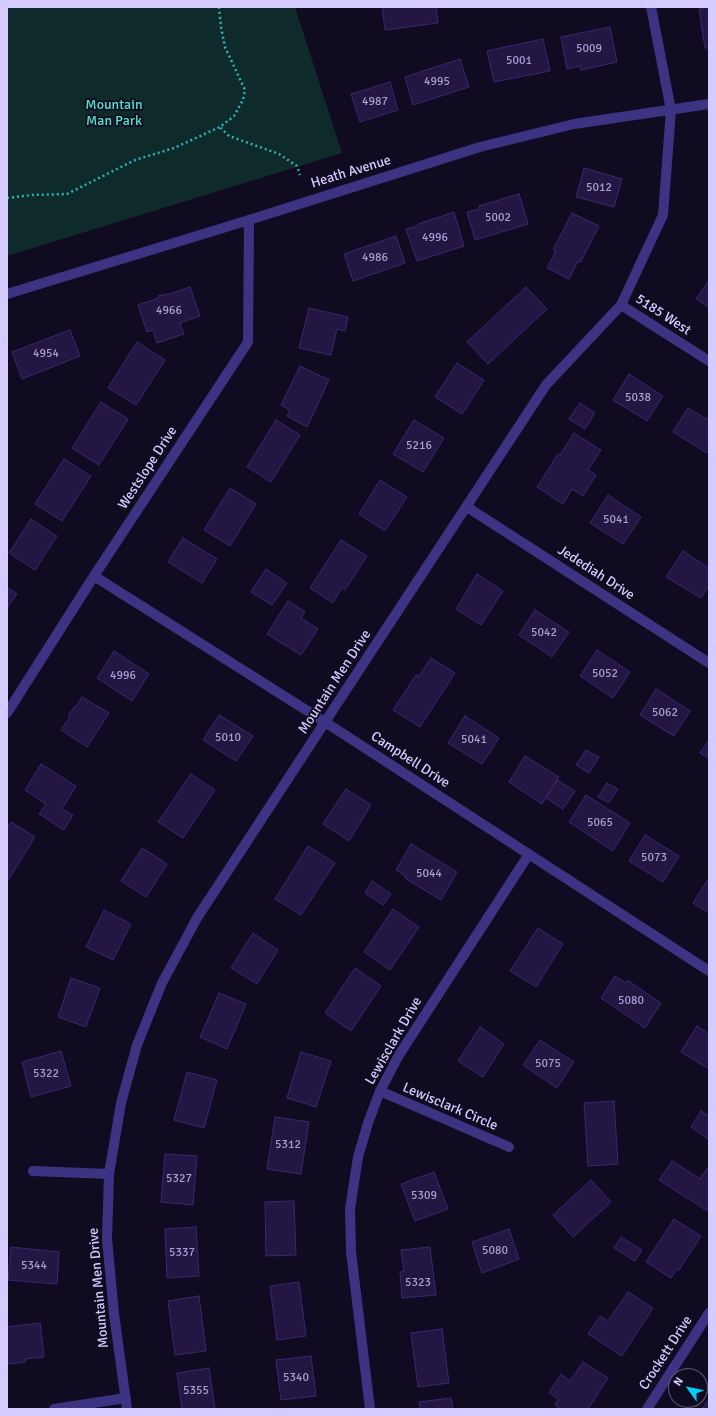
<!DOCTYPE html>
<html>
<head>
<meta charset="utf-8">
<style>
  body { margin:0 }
  #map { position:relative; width:716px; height:1416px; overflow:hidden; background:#110b21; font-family:Signika,sans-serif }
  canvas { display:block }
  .frame { position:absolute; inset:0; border:8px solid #d5cbff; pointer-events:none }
  .north { position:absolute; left:668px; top:1368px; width:40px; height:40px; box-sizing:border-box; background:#110b21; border:1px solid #5f587a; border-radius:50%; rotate:303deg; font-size:11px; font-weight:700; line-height:16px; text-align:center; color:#d5cbff }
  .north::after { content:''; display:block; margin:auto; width:14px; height:18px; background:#00caf6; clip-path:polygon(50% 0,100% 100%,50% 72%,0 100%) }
</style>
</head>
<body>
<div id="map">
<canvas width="716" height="1416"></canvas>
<div class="frame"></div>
<div class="north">N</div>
</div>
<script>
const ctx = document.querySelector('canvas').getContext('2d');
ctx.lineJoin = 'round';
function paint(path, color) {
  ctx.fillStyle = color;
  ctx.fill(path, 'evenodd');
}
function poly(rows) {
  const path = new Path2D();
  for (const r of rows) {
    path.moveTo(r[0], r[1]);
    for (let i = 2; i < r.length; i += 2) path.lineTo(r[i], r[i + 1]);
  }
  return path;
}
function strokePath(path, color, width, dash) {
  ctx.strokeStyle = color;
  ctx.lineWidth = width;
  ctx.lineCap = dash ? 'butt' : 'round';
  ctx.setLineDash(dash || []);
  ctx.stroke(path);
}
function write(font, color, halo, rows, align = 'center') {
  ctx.font = font + ' Signika,sans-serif';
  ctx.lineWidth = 3.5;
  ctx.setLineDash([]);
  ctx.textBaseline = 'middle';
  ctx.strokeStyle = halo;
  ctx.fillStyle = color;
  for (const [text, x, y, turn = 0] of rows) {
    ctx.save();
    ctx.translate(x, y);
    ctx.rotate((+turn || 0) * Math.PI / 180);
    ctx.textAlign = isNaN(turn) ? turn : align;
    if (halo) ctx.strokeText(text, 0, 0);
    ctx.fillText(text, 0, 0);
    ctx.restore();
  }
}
const green = poly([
  [7,7,295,7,342,153,7,256]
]);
const building = poly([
  [382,7,436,7,438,23,385,30,382,7],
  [709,7,709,53,708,48,705,48,699,9,709,7],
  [610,27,617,62,581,70,580,66,567,69,561,37,610,27],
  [543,39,550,71,494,82,487,51,543,39],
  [460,59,469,87,413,105,405,77,460,59],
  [390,82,398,110,360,122,351,94,390,82],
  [584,168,622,179,614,207,576,197,584,168],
  [519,194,528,224,475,240,467,212,479,209,479,206,519,194],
  [454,212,464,246,417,261,406,229,418,226,418,224,454,212],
  [572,213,599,226,580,263,578,261,569,279,547,268,556,251,553,250,572,213],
  [396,236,405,263,353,281,344,254,396,236],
  [709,280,709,307,696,299,709,280],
  [190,287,200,316,180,323,184,334,157,343,153,330,147,332,138,305,159,298,158,296,167,294,167,295,190,287],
  [526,287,547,309,488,364,467,342,526,287],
  [309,308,348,317,345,331,337,329,331,355,299,348,309,308],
  [70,330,80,356,22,379,12,352,70,330],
  [137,342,165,360,136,405,108,388,137,342],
  [457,363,484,380,462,414,435,397,457,363],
  [300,366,329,380,307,427,287,416,290,410,281,405,300,366],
  [629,374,663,396,647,421,613,400,629,374],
  [101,402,128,419,99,465,72,448,101,402],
  [580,403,595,413,585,429,569,419,580,403],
  [688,408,709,420,709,451,707,453,673,432,688,408],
  [276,420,300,435,271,482,247,467,276,420],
  [414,420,444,438,423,472,393,454,414,420],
  [574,433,601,450,588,470,596,475,583,496,572,489,563,504,537,487,558,454,560,455,574,433],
  [64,459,91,476,62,521,35,504,64,459],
  [380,480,407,497,385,531,359,514,380,480],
  [230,488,256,504,230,546,204,530,230,488],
  [608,495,641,517,623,544,590,523,608,495],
  [31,519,57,536,35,570,9,553,31,519],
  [183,538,217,559,202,583,168,562,183,538],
  [341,540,367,556,345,590,342,588,333,603,310,588,341,540],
  [683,551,709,568,709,585,701,598,666,577,683,551],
  [266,569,287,583,272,605,251,592,266,569],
  [477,574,503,591,481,625,456,609,477,574],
  [7,587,17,594,7,608,7,587],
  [288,601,305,612,301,618,318,629,301,655,267,634,288,601],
  [535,610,569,632,552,657,519,635,535,610],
  [597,650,630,672,613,698,580,676,597,650],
  [114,651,149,674,132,701,97,678,114,651],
  [431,658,455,673,420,727,393,710,416,675,419,676,431,658],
  [656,689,690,711,674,736,640,715,656,689],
  [82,697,109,713,87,747,61,730,70,717,68,716,74,707,75,708,82,697],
  [219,715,253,736,236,761,203,740,219,715],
  [465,716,499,738,482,764,448,743,465,716],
  [709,740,709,759,700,753,709,740],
  [586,750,599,757,589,773,576,765,586,750],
  [525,756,559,777,542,804,509,782,525,756],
  [41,764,76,786,62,809,73,815,64,830,39,814,46,804,25,790,41,764],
  [191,774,215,790,183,838,158,822,191,774],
  [557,780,575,791,563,809,546,798,557,780],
  [607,783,618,789,609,803,598,797,607,783],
  [346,789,371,805,349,841,323,824,346,789],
  [586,795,630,823,613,851,569,822,586,795],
  [11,822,35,837,7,882,7,827,11,822],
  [645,835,679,856,663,882,629,861,645,835],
  [411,844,457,872,441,900,405,878,406,876,396,870,411,844],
  [308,846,335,863,301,915,275,899,308,846],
  [142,848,167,864,146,897,121,881,142,848],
  [709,878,709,913,693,903,709,878],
  [372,881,391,894,383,905,365,893,372,881],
  [393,909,419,927,390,970,364,952,393,909],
  [104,910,131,924,113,960,86,947,104,910],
  [538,928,563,944,536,987,510,971,538,928],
  [253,933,278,950,257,984,231,968,253,933],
  [355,968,381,986,351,1031,325,1013,355,968],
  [615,976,626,983,627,980,661,1003,645,1028,601,998,615,976],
  [71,978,100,988,86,1027,58,1017,71,978],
  [219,993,246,1004,227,1049,200,1037,219,993],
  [697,1026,709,1034,709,1069,681,1052,697,1026],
  [480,1027,504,1044,483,1077,458,1061,480,1027],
  [540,1040,574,1062,557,1088,523,1065,540,1040],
  [61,1051,71,1086,31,1097,22,1062,61,1051],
  [301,1052,331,1061,316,1107,287,1098,301,1052],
  [187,1072,217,1080,204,1128,174,1120,187,1072],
  [614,1101,618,1164,588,1166,584,1103,614,1101],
  [701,1111,709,1116,709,1140,691,1127,701,1111],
  [275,1117,309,1122,301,1174,267,1169,275,1117],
  [165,1154,197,1156,193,1205,161,1202,165,1154],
  [672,1161,700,1179,709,1166,709,1212,659,1180,672,1161],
  [434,1172,448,1209,415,1221,401,1184,434,1172],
  [591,1180,611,1202,573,1237,553,1215,591,1180],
  [294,1201,296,1255,266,1256,265,1202,294,1201],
  [674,1219,701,1236,679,1270,677,1269,671,1278,646,1262,674,1219],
  [196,1227,199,1276,167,1278,165,1229,196,1227],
  [509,1229,519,1259,482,1273,472,1242,509,1229],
  [621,1237,642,1250,635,1261,614,1248,621,1237],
  [11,1247,59,1252,57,1284,8,1280,11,1247],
  [430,1247,436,1295,402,1298,400,1272,404,1271,401,1250,430,1247],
  [299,1282,306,1336,277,1340,270,1286,299,1282],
  [628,1292,653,1308,622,1356,588,1334,600,1316,608,1321,628,1292],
  [199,1296,206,1351,175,1355,168,1301,199,1296],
  [40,1323,44,1357,25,1359,25,1362,7,1364,7,1327,40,1323],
  [442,1329,449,1383,418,1387,411,1333,442,1329],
  [311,1356,316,1396,281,1400,276,1360,311,1356],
  [583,1362,608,1378,588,1409,561,1409,555,1405,558,1399,549,1393,561,1374,570,1381,583,1362],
  [209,1368,215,1409,182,1409,177,1373,209,1368],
  [451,1398,453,1409,420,1409,419,1402,451,1398],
  [709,1399,709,1409,702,1409,709,1399]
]);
const path = poly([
  [219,7,221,27,225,47,245,90,243,100,234,116,220,127,229,136,279,154,297,166,300,175],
  [7,198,32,195,67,194,135,160,174,148,220,127]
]);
const street = poly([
  [7,294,249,220,480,147,574,124,709,104],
  [621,305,709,361],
  [467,507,709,663],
  [94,576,325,722,709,971],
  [7,713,94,576,248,342,249,220],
  [380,1091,509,1147],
  [33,1171,109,1174],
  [54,1409,126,1398],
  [127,1409,114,1314,107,1239,109,1174,121,1103,137,1045,162,983,197,918,325,722,546,385,621,305,663,215,671,110,651,7],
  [370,1409,351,1252,350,1209,358,1157,368,1123,380,1091,399,1055,529,854],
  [647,1409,709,1313]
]);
const numberNames = [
  ["5009",589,49],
  ["5001",519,61],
  ["4995",437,82],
  ["4987",375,102],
  ["5012",599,188],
  ["5002",498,218],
  ["4996",435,238],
  ["4986",375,258],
  ["4966",169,311],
  ["4954",46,354],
  ["5038",638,398],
  ["5216",419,446],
  ["5041",616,520],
  ["5042",544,633],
  ["5052",605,674],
  ["4996",123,676],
  ["5062",665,713],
  ["5010",228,738],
  ["5041",474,740],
  ["5065",600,823],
  ["5073",654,858],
  ["5044",429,874],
  ["5080",631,1001],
  ["5075",548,1064],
  ["5322",46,1074],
  ["5312",288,1145],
  ["5327",179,1179],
  ["5309",424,1196],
  ["5080",495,1251],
  ["5337",182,1253],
  ["5344",34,1266],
  ["5323",418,1283],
  ["5340",296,1378],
  ["5355",196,1391]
];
const parkNames = [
  ["Mountain",114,105],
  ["Man Park",114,121]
];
const streetNames = [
  ["Heath Avenue",351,172,-17],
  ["5185 West",663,315,33],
  ["Westslope Drive",148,468,-57],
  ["Jedediah Drive",596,573,33],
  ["Mountain Men Drive",335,682,-57],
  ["Campbell Drive",410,760,33],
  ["Lewisclark Drive",394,1041,-60],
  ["Lewisclark Circle",450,1107,23],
  ["Mountain Men Drive",99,1288,-95],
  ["Crockett Drive",666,1353,-57]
];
paint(green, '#0e2a2b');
paint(building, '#231643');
strokePath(building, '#3b2770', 1);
strokePath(path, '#26b6b8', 2.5, [2, 3]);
strokePath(street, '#3d3383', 10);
write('12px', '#a89ed0', null, numberNames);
write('14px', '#50e6cd', '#110b21', parkNames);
write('14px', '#d5cbff', '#110b21', streetNames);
</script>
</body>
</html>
